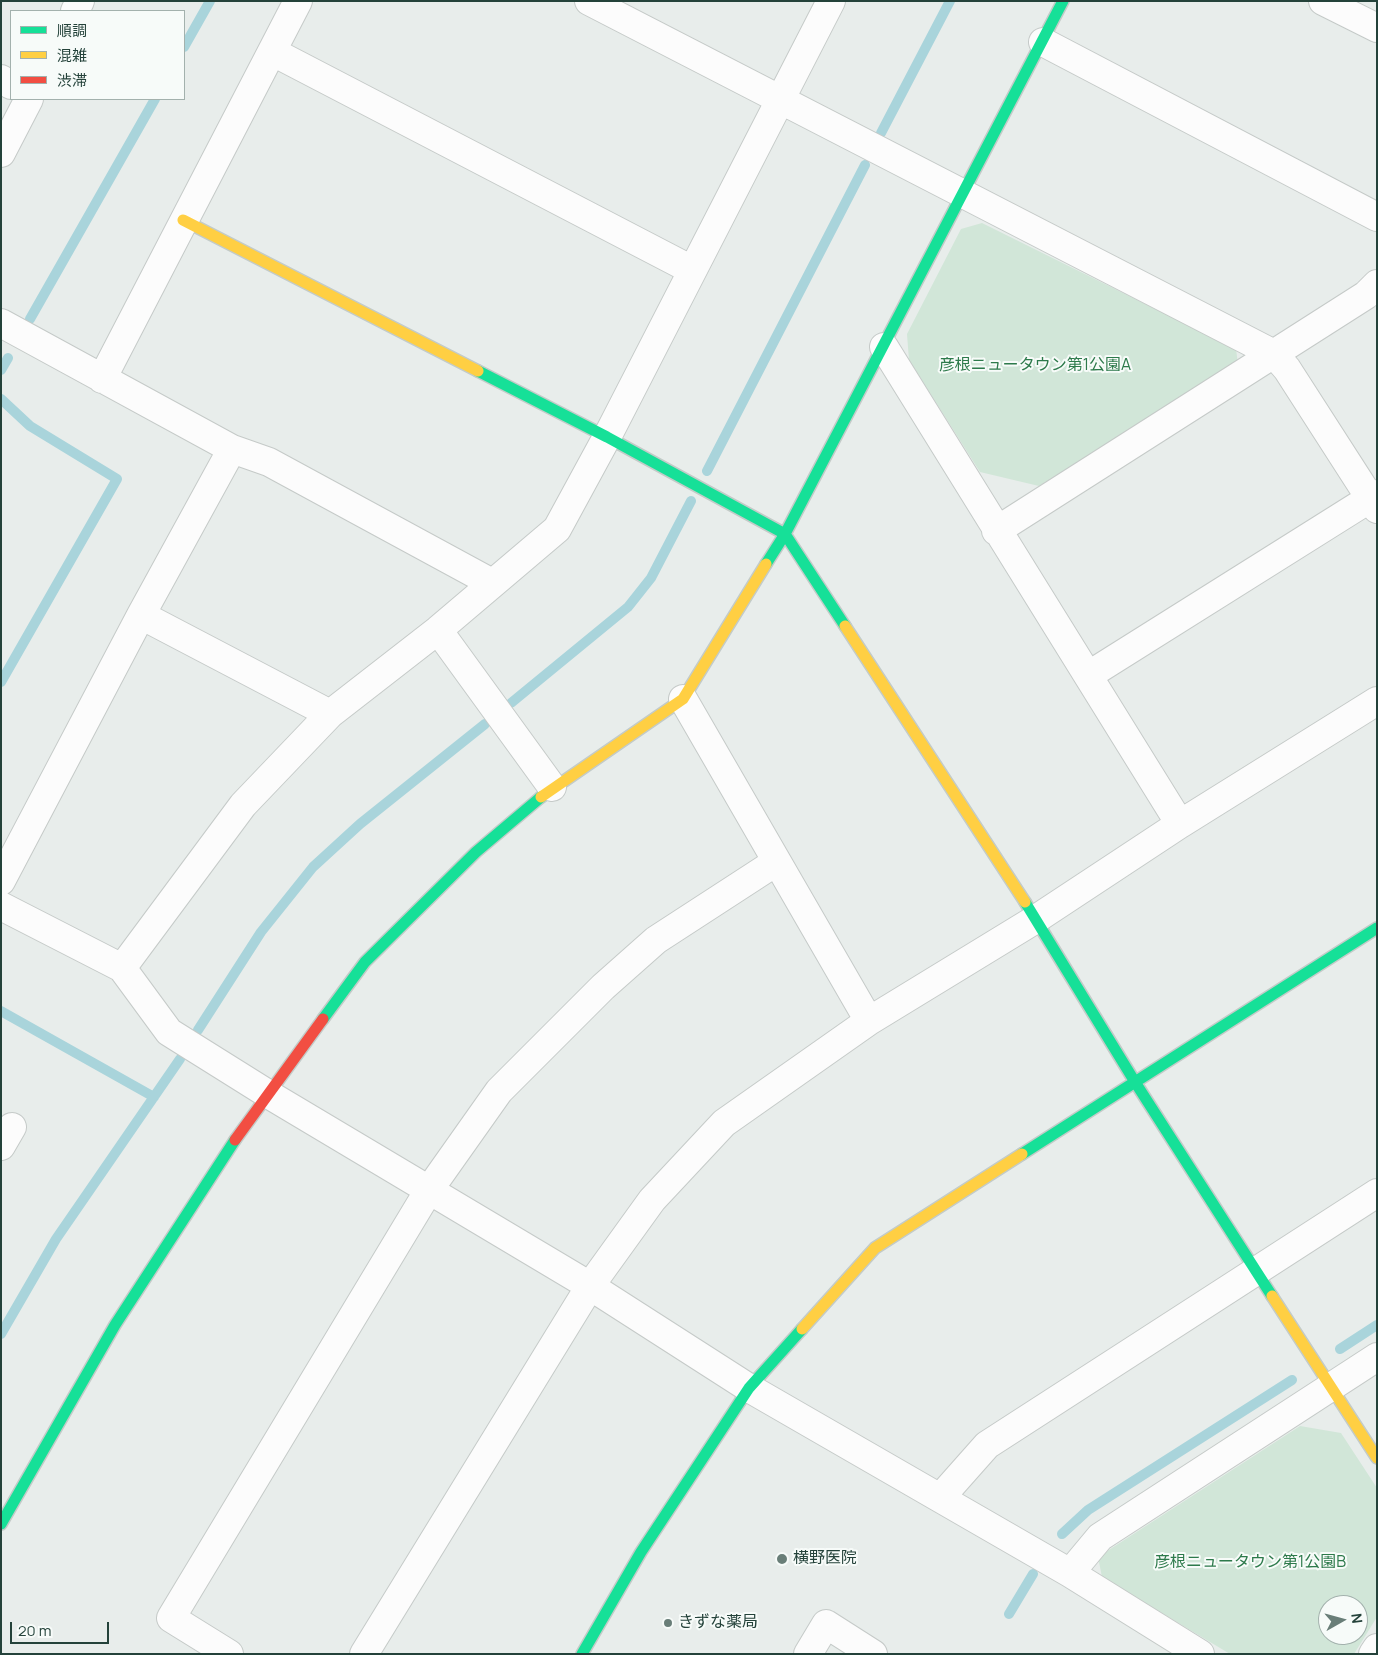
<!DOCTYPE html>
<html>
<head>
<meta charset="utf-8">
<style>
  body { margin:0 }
  #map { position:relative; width:1378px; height:1655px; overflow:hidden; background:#e8edeb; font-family:Manrope,"Noto Sans JP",sans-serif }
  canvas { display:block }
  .frame { position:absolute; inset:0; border:2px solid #24423a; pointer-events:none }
  .legend { position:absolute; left:10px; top:10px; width:175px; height:90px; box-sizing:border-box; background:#f7fbf9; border:1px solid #a3b1ad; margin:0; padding:6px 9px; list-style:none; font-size:15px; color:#24423a }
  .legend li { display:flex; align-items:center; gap:10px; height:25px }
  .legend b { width:25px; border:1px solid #a3b1ad }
  .north { position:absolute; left:1318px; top:1595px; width:50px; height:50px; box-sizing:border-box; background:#f7fbf9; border:1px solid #a3b1ad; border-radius:50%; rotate:83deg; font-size:14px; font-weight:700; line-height:20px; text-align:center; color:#24423a }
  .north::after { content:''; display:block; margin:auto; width:18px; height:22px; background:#697e78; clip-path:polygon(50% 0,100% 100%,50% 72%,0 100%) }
  .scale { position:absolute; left:10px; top:1622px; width:99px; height:22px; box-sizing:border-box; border:2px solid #24423a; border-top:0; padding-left:6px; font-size:15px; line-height:18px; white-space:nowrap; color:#24423a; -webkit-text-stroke:4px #f7fbf9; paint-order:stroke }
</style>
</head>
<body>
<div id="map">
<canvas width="1378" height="1655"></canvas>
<div class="frame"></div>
<ul class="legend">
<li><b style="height:6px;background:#16e098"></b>順調</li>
<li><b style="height:6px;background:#ffcf43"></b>混雑</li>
<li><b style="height:6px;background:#f24e42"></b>渋滞</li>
</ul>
<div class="north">N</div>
<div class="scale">20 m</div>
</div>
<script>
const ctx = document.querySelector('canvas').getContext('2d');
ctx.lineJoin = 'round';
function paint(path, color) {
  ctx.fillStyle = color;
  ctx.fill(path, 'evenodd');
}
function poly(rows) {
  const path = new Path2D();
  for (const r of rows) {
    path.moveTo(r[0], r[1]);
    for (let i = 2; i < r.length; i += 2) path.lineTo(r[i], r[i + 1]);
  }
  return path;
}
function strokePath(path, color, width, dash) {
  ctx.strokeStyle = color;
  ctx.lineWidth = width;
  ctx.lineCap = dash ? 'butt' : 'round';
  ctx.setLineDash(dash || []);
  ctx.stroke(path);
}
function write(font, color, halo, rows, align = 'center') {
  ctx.font = font + ' Manrope,"Noto Sans JP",sans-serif';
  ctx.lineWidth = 4;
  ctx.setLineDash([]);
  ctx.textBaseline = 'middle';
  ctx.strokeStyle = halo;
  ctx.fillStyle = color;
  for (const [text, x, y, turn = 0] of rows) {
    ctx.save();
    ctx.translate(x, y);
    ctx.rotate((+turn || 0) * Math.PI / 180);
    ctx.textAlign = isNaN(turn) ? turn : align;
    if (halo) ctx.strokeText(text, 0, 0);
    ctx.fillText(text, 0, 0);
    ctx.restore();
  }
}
const green = poly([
  [982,223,1236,349,1238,364,1039,486,980,472,909,360,907,334,961,229],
  [1300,1426,1341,1433,1377,1488,1377,1617,1354,1654,1230,1654,1102,1577,1098,1557],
  [1328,1605,1358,1605,1358,1635,1328,1635]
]);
const stream = poly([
  [184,47,210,1],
  [881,133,950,1],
  [30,319,155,99],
  [1,370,8,358],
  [1,399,30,426,117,479,1,682],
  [707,471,865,165],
  [511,703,628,607,651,578,691,501],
  [1,1011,154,1097],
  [198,1030,261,932,313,867,360,824,485,724],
  [1,1334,56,1239,180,1059],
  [1340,1349,1377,1325],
  [1062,1534,1088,1510,1292,1380],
  [1009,1614,1033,1574]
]);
const street = poly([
  [589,1,1274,354,1287,369,1377,509],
  [1323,1,1377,28],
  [75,11,80,1],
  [1043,42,1377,217],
  [273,52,692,270],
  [1,79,11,85],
  [1,153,29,99],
  [1,323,232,449,269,462,492,583],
  [884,347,1180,824],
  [102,379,298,1],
  [996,531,1366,295,1377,284],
  [141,615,330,714],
  [438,630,552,787],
  [1089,675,1377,494],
  [683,699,869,1021],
  [1,881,141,615,232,449],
  [1,906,122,968,169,1032,268,1094,590,1286,749,1388,1070,1573,1200,1654],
  [122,968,243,805,330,714,438,630,557,529,607,437,831,1],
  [1,1146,12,1127],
  [940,1498,987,1445,1377,1193],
  [1070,1573,1100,1537,1377,1357],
  [229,1654,171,1618,429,1190,499,1091,603,987,656,940,776,862],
  [364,1654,590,1286,652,1200,724,1123,869,1021,1036,919,1180,824,1377,701],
  [808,1654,826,1624,873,1654],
  [1373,1654,1377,1648]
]);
const fast = poly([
  [478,371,607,437,785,534,845,626],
  [766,564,785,534,1063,1],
  [1025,902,1135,1082,1272,1296],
  [323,1019,365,962,476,852,541,797],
  [1022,1154,1377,928],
  [1,1524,115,1325,235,1140],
  [582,1654,641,1552,749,1388,802,1329]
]);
const slow = poly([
  [183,220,478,371],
  [845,626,1025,902],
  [541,797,683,699,766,564],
  [1272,1296,1377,1458],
  [802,1329,875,1248,1022,1154]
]);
const jam = poly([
  [235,1140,323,1019]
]);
const markers = [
  [782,1559,6,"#697e78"],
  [668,1623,5,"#697e78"]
];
const parkNames = [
  ["彦根ニュータウン第1公園A",1035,366],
  ["彦根ニュータウン第1公園B",1250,1563]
];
const poiNames = [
  ["横野医院",793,1559],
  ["きずな薬局",678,1623]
];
paint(green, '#d1e6d8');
strokePath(stream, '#a9d4db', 10);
strokePath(street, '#c5cac8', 30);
strokePath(fast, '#c3cbc8', 14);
strokePath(slow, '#c3cbc8', 14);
strokePath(jam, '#c3cbc8', 14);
strokePath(street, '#fcfcfc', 28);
strokePath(fast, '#16e098', 11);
strokePath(slow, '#ffcf43', 11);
strokePath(jam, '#f24e42', 11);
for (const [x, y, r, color] of markers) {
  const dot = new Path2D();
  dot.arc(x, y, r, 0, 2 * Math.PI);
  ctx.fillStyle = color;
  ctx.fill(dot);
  strokePath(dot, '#f7fbf9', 2);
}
write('16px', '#2d7a4b', '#f7fbf9', parkNames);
write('16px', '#24423a', '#f7fbf9', poiNames, 'left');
</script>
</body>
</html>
